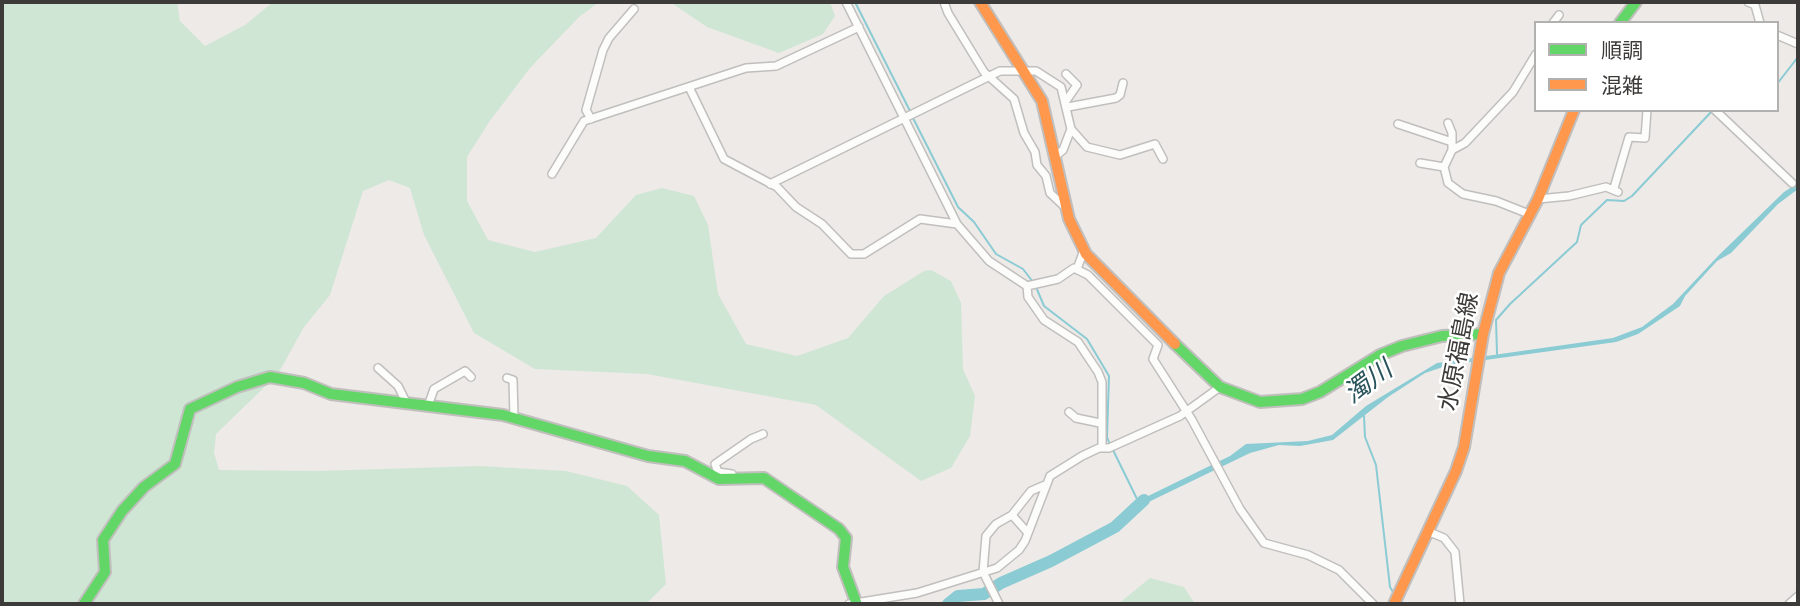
<!DOCTYPE html>
<html>
<head>
<meta charset="utf-8">
<style>
  body { margin:0 }
  #map { position:relative; width:1800px; height:606px; overflow:hidden; background:#edeae7; font-family:"DM Sans","Noto Sans JP",sans-serif }
  canvas { display:block }
  .frame { position:absolute; inset:0; border:4px solid #3d3b39; pointer-events:none }
  .legend { position:absolute; left:1534px; top:21px; width:245px; height:91px; box-sizing:border-box; background:#fff; border:2px solid #b1b1b0; margin:0; padding:9px 12px; list-style:none; font-size:21px; color:#3d3b39 }
  .legend li { display:flex; align-items:center; gap:14px; height:35px }
  .legend b { width:35px; border:2px solid #b1b1b0 }
</style>
</head>
<body>
<div id="map">
<canvas width="1800" height="606"></canvas>
<div class="frame"></div>
<ul class="legend">
<li><b style="height:9px;background:#63d668"></b>順調</li>
<li><b style="height:9px;background:#ff974d"></b>混雑</li>
</ul>
</div>
<script>
const ctx = document.querySelector('canvas').getContext('2d');
ctx.lineJoin = 'round';
function paint(path, color) {
  ctx.fillStyle = color;
  ctx.fill(path, 'evenodd');
}
function poly(rows) {
  const path = new Path2D();
  for (const r of rows) {
    path.moveTo(r[0], r[1]);
    for (let i = 2; i < r.length; i += 2) path.lineTo(r[i], r[i + 1]);
  }
  return path;
}
function strokePath(path, color, width, dash) {
  ctx.strokeStyle = color;
  ctx.lineWidth = width;
  ctx.lineCap = dash ? 'butt' : 'round';
  ctx.setLineDash(dash || []);
  ctx.stroke(path);
}
function write(font, color, halo, rows, align = 'center') {
  ctx.font = font + ' "DM Sans","Noto Sans JP",sans-serif';
  ctx.lineWidth = 5;
  ctx.setLineDash([]);
  ctx.textBaseline = 'middle';
  ctx.strokeStyle = halo;
  ctx.fillStyle = color;
  for (const [text, x, y, turn = 0] of rows) {
    ctx.save();
    ctx.translate(x, y);
    ctx.rotate((+turn || 0) * Math.PI / 180);
    ctx.textAlign = isNaN(turn) ? turn : align;
    if (halo) ctx.strokeText(text, 0, 0);
    ctx.fillText(text, 0, 0);
    ctx.restore();
  }
}
const green = poly([
  [2,2,177,2,180,21,205,46,245,25,273,2,599,2,579,17,530,68,489,122,467,157,467,201,488,240,535,252,596,238,636,195,662,188,694,196,708,225,718,294,746,344,797,356,848,338,884,296,924,271,931,270,951,281,961,303,963,369,975,396,970,436,951,468,921,481,816,405,647,374,535,369,474,333,424,235,410,188,389,180,363,191,330,295,304,327,278,374,216,434,214,453,219,470,317,471,480,466,566,471,627,486,659,515,666,584,646,604,2,604],
  [670,2,830,2,835,16,823,34,779,53,707,27],
  [1150,578,1184,587,1195,604,1118,604]
]);
const water = poly([
  [1798,183,1798,189,1778,204,1731,253,1717,261,1685,296,1680,306,1638,334,1616,342,1449,365,1425,373,1388,397,1333,440,1300,446,1279,445,1250,453,1132,510,1140,500,1230,456,1246,444,1308,441,1332,435,1366,406,1437,363,1613,338,1642,327,1673,304,1719,255,1784,192]
]);
const stream = poly([
  [855,2,911,113],
  [1777,84,1798,57],
  [913,118,958,207,974,222,996,254,1023,269,1033,282],
  [1036,287,1044,306,1087,339,1109,376,1107,437,1110,445],
  [1497,354,1496,320,1510,304,1577,242,1581,225,1607,200,1624,201,1632,196,1712,111],
  [1364,416,1365,437,1376,465,1390,587,1393,592],
  [1113,450,1139,503]
]);
const river = poly([
  [948,604,958,596,984,594,1001,583,1051,561,1115,527,1144,500]
]);
const street = poly([
  [846,2,957,224],
  [944,2,948,13,984,72,1014,99,1024,133,1035,152,1037,165,1046,176,1050,193,1066,208],
  [1748,2,1755,5,1760,23],
  [1553,23,1559,15],
  [1777,35,1798,44],
  [1066,74,1077,85,1066,101],
  [689,87,724,159,777,187,796,207,822,224,851,254,864,254,920,219,957,224,989,261,1027,286,1028,297,1044,320,1078,342,1098,372,1102,382,1102,448],
  [1068,107,1116,98,1120,95,1123,83],
  [1715,110,1792,183],
  [591,119,586,110,603,50,609,38,634,9],
  [1448,123,1452,133,1452,150,1444,167,1448,183,1463,194,1496,201,1529,214],
  [1398,124,1452,142],
  [1071,129,1087,147,1120,155,1155,144,1163,159],
  [1452,150,1465,143,1513,92,1536,54],
  [1420,163,1444,167],
  [552,174,584,121,746,68,776,66,859,27],
  [770,184,1000,71,1036,71,1061,87,1071,129,1063,150,1057,155],
  [1614,188,1629,137,1645,138,1647,110],
  [1538,199,1569,196,1606,187,1618,192],
  [1077,269,1084,250],
  [1027,286,1058,279,1074,268,1088,275,1158,345,1153,359,1192,420,1240,509,1264,543,1308,555,1339,570,1373,604],
  [378,368,398,386,406,402],
  [507,378,513,380,514,417],
  [428,406,434,389,465,371,471,377],
  [1069,412,1076,418,1100,423],
  [732,474,718,472,715,464,751,439,763,434],
  [1012,515,1028,533],
  [1427,531,1444,538,1455,552,1460,604],
  [849,604,917,593,997,568,1019,550,1025,541,1050,476,1082,456,1099,448,1109,448,1180,416,1220,387],
  [999,604,983,572,986,536,996,524,1012,515,1031,491,1045,485],
  [1789,604,1798,596]
]);
const fast = poly([
  [1620,23,1636,2],
  [1175,344,1220,387,1260,402,1302,399,1320,392,1380,355,1402,346,1442,336,1483,334],
  [84,604,105,572,103,540,122,511,144,487,175,464,190,409,237,387,270,377,304,383,331,394,503,415,648,456,685,461,719,479,764,478,839,529,846,538,843,567,856,602]
]);
const slow = poly([
  [980,2,1042,101,1069,219,1086,254,1175,344],
  [1394,604,1456,471,1464,447,1483,334,1499,273,1538,199,1574,110]
]);
const streetNames = [
  ["水原福島線",1460,352,-79]
];
const waterNames = [
  ["濁川",1369,383,-36]
];
paint(green, '#d0e6d5');
paint(water, '#8acbd4');
strokePath(stream, '#8acbd4', 2);
strokePath(river, '#8acbd4', 12);
strokePath(street, '#c1bfbd', 10);
strokePath(fast, '#c1bfbd', 14);
strokePath(slow, '#c1bfbd', 14);
strokePath(street, '#fcfcfb', 7);
strokePath(fast, '#63d668', 10);
strokePath(slow, '#ff974d', 10);
write('24px', '#3d3b39', '#fff', streetNames);
write('italic 26px', '#28535a', '#fff', waterNames);
</script>
</body>
</html>
